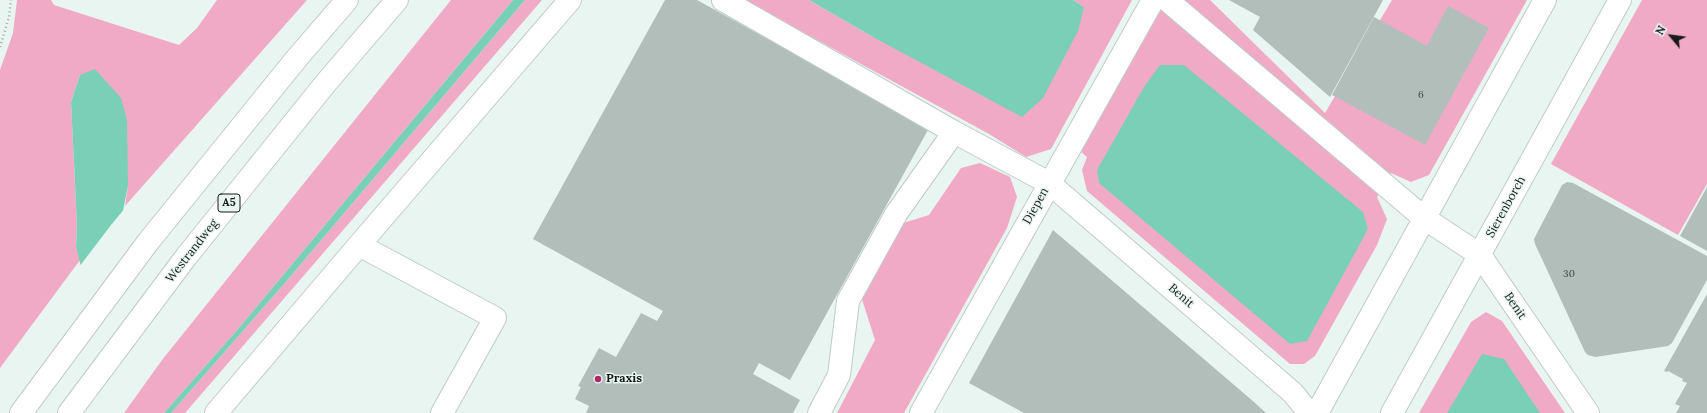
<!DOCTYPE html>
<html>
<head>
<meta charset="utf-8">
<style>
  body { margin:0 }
  #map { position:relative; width:1707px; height:413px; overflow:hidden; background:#e9f5f0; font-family:Lora,serif }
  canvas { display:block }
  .north { position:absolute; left:1651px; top:16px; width:40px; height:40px; -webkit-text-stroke:3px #e9f5f0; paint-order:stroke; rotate:299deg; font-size:11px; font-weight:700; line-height:16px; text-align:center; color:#161a19 }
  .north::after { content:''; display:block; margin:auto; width:14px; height:18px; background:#161a19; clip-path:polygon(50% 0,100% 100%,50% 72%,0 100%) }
</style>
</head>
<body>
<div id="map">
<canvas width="1707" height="413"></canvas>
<div class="north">N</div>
</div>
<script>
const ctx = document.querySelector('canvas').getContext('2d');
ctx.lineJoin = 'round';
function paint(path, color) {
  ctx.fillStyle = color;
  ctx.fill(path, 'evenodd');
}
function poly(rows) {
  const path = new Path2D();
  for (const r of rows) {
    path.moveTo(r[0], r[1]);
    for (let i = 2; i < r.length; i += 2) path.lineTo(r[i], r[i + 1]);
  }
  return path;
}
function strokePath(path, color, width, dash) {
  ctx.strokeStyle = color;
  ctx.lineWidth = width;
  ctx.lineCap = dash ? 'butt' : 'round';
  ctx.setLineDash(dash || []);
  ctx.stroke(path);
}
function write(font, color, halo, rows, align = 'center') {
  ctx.font = font + ' Lora,serif';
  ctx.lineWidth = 3;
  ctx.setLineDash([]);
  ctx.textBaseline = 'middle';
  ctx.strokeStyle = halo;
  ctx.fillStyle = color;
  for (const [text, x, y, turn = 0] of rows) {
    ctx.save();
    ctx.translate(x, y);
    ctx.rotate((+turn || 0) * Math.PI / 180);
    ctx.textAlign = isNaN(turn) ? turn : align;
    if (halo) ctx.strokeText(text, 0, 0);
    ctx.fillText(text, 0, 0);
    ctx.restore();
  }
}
const green = poly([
  [17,0,51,0,54,5,179,45,197,28,217,0,307,0,125,206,128,186,80,75,71,102,77,224,76,247,80,260,0,368,0,70,13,33],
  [451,0,513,0,238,329,164,413,124,413,162,360],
  [525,0,542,0,185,413,171,413,284,284],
  [744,0,809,0,873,37,1084,7,1073,0,1132,0,1051,149,1026,157,989,134],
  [1163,0,1210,0,1325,113,1392,0,1527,0,1429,175,1411,182,1391,173,1377,197,1387,219,1377,245,1315,356,1304,364,1290,364,1087,191,1082,170,1087,157,1079,150],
  [1642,0,1707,0,1707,184,1678,235,1551,164],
  [980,163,1010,177,1017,197,1007,228,904,413,837,413,875,340,860,293,900,224,929,215,961,168],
  [1486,312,1502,321,1565,413,1419,413,1471,322]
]);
const water = poly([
  [513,0,525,0,284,284,171,413,164,413,238,329],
  [809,0,1073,0,1084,7,1078,31,1043,98,1022,117,873,37],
  [1160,65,1184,65,1363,212,1368,229,1307,341,1290,344,1099,183,1097,170,1144,87],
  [95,69,121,98,127,120,128,186,115,250,83,275,76,247,77,224,71,102,80,75],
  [1482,354,1504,359,1540,413,1447,413]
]);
const pier = poly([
  [126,207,117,251,85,277,82,277,79,267,111,225]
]);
const building = poly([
  [665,0,697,0,929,128,790,380,759,363,753,374,800,400,793,413,586,413,589,406,575,399,581,387,578,386,599,348,616,357,641,313,657,321,663,311,533,239],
  [1229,0,1383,0,1330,97,1253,30,1260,17],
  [1448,6,1489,28,1425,145,1332,95,1374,17,1427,46],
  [1567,182,1573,183,1707,256,1707,280,1672,343,1668,346,1595,357,1588,355,1585,352,1535,244,1534,239,1562,185],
  [1707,187,1707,251,1680,236],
  [1053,230,1254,402,1266,413,1024,413,969,383],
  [1707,294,1707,413,1676,413,1680,406,1675,404,1687,383,1682,381,1683,379,1668,371,1667,372,1664,371]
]);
const path = poly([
  [0,47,9,17,11,0]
]);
const minor = poly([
  [723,0,954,132],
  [1167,0,1424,218,1480,255,1588,413],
  [359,245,570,0],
  [216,413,359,245,495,318,442,413],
  [819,413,839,375,848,301,896,214,954,132,1049,183,1293,393,1309,413],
  [921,413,1153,0],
  [1317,413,1545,0],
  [1392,413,1620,0]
]);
const highway = poly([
  [21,413,148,242,297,58,347,0],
  [69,413,186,257,325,84,397,0]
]);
const markers = [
  [598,379,4,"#af286c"]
];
const numberNames = [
  ["6",1421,95],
  ["30",1569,274]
];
const shields = [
  [229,203,22]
];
const shieldNames = [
  ["A5",229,203]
];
const streetNames = [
  ["Diepen",1036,206,-61],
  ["Sierenborch",1506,207,-61],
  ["Westrandweg",192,251,-52],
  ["Benit",1181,296,41],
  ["Benit",1515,306,56]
];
const poiNames = [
  ["Praxis",606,379]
];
paint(green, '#f1aac5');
paint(water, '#79d0b7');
paint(pier, '#e9f5f0');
paint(building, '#b2beba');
strokePath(minor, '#c0cbc7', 24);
strokePath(highway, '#c0cbc7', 24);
strokePath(path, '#a1aaa7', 2.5, [1, 3]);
strokePath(minor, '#fff', 22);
strokePath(highway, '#fff', 22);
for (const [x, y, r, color] of markers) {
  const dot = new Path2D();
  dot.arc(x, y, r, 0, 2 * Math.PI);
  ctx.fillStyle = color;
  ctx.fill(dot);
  strokePath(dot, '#e9f5f0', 1.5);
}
write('10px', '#3d4341', null, numberNames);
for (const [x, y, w] of shields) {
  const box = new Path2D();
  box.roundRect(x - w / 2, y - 9, w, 18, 3);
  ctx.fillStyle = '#e9f5f0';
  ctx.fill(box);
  strokePath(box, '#161a19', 1);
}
write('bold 11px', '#161a19', null, shieldNames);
write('12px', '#161a19', '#e9f5f0', streetNames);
write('bold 12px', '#161a19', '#e9f5f0', poiNames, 'left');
</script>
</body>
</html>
